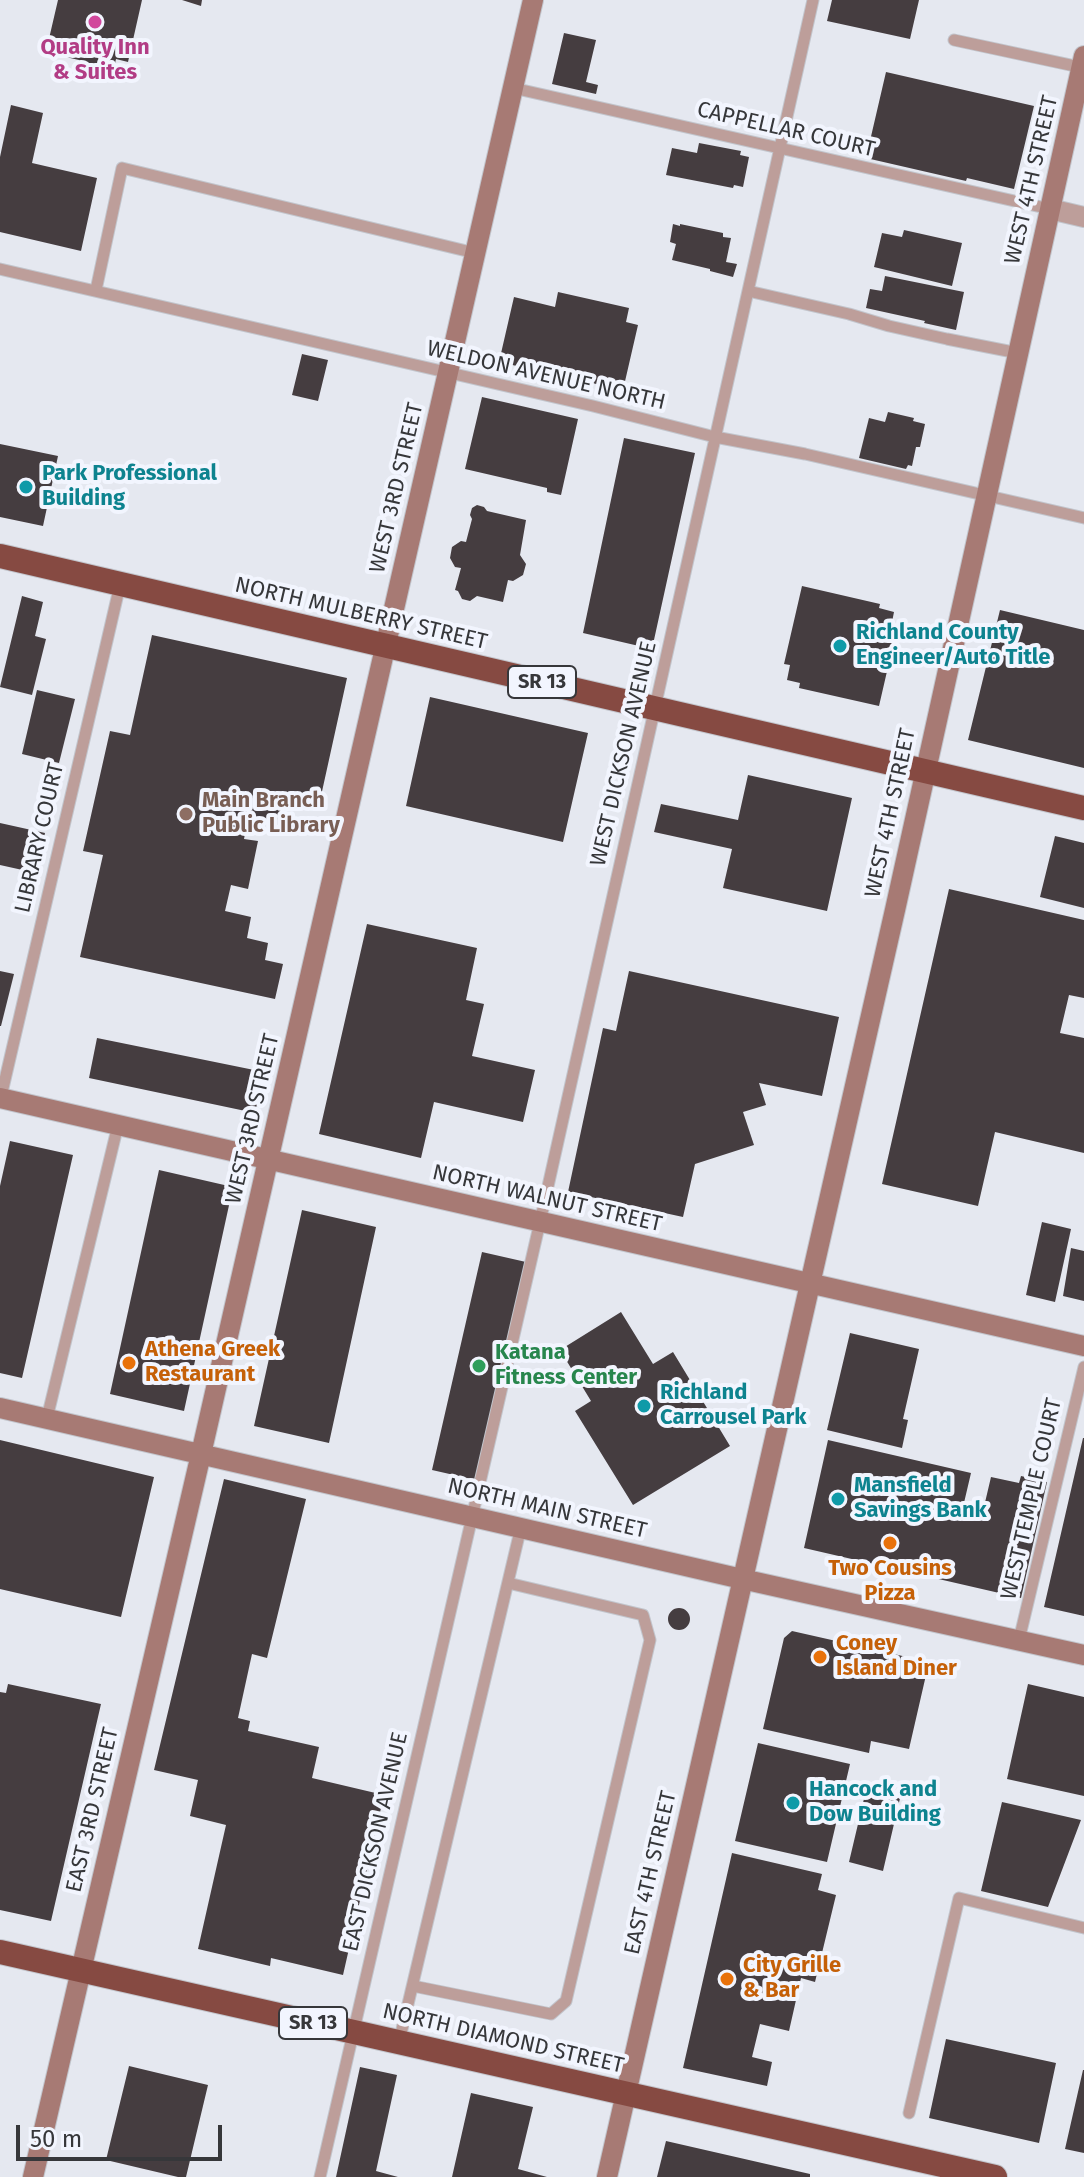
<!DOCTYPE html>
<html>
<head>
<meta charset="utf-8">
<style>
  body { margin:0 }
  #map { position:relative; width:1084px; height:2177px; overflow:hidden; background:#e5e8f0; font-family:"Fira Sans",sans-serif }
  canvas { display:block }
  .scale { position:absolute; left:16px; top:2125px; width:206px; height:36px; box-sizing:border-box; border:4px solid #36373a; border-top:0; padding-left:10px; font-size:24px; line-height:28px; white-space:nowrap; color:#36373a; -webkit-text-stroke:6px #f2f5fe; paint-order:stroke }
</style>
</head>
<body>
<div id="map">
<canvas width="1084" height="2177"></canvas>
<div class="scale">50 m</div>
</div>
<script>
const ctx = document.querySelector('canvas').getContext('2d');
ctx.lineJoin = 'round';
function paint(path, color) {
  ctx.fillStyle = color;
  ctx.fill(path, 'evenodd');
}
function poly(rows) {
  const path = new Path2D();
  for (const r of rows) {
    if (r.length === 3) {
      path.moveTo(r[0] + r[2], r[1]);
      path.arc(r[0], r[1], r[2], 0, 2 * Math.PI);
      continue;
    }
    path.moveTo(r[0], r[1]);
    for (let i = 2; i < r.length; i += 2) path.lineTo(r[i], r[i + 1]);
  }
  return path;
}
function strokePath(path, color, width, dash) {
  ctx.strokeStyle = color;
  ctx.lineWidth = width;
  ctx.lineCap = dash ? 'butt' : 'round';
  ctx.setLineDash(dash || []);
  ctx.stroke(path);
}
function write(font, color, halo, rows, align = 'center') {
  ctx.font = font + ' "Fira Sans",sans-serif';
  ctx.lineWidth = 8;
  ctx.setLineDash([]);
  ctx.textBaseline = 'middle';
  ctx.strokeStyle = halo;
  ctx.fillStyle = color;
  for (const [text, x, y, turn = 0] of rows) {
    ctx.save();
    ctx.translate(x, y);
    ctx.rotate((+turn || 0) * Math.PI / 180);
    ctx.textAlign = isNaN(turn) ? turn : align;
    if (halo) ctx.strokeText(text, 0, 0);
    ctx.fillText(text, 0, 0);
    ctx.restore();
  }
}
const building = poly([
  [58,0,142,0,128,62,116,59,113,72,78,65,79,60,57,55,59,46,48,43],
  [182,0,202,0,201,6],
  [832,0,919,0,910,39,827,21],
  [564,33,596,40,586,82,598,85,596,94,552,84],
  [886,72,1034,106,1014,189,967,178,966,181,866,158],
  [11,105,43,113,32,163,97,178,81,251,0,232,0,157],
  [699,143,741,151,740,155,749,157,743,187,734,185,733,188,666,175,672,148,697,153],
  [673,224,680,226,680,224,723,233,723,237,731,238,726,262,737,264,733,277,710,271,710,269,672,260,676,244,670,242],
  [904,230,962,243,952,286,874,267,882,233,902,237],
  [885,276,964,292,956,330,924,323,925,321,866,308,870,289,882,291],
  [558,292,629,308,626,322,638,325,623,390,499,362,514,297,555,307],
  [302,354,328,360,318,401,292,395],
  [482,397,578,419,561,495,547,492,547,488,465,469],
  [888,412,914,418,913,421,925,424,920,447,916,447,912,466,908,465,906,469,859,458,869,418,885,422],
  [624,438,695,453,652,649,583,633],
  [0,444,58,456,43,526,0,517],
  [477,505,484,507,487,511,526,520,520,555,526,564,523,575,513,581,508,580,503,602,477,596,470,601,462,599,458,591,455,590,461,568,455,567,450,558,452,547,461,541,466,542,472,519,470,515,472,508],
  [802,586,880,604,879,608,894,612,891,627,897,628,879,706,799,688,800,683,787,680,790,665,784,664],
  [22,596,43,602,35,636,46,639,32,695,0,687],
  [1000,610,1084,630,1084,768,968,740],
  [152,635,347,678,321,796,305,792,301,809,282,805,278,825,248,818,244,839,258,841,248,889,231,885,225,911,251,917,247,938,268,943,265,960,283,964,275,999,80,957,103,855,83,851,110,731,130,735],
  [37,690,75,699,59,763,22,754],
  [430,697,588,733,563,842,406,806],
  [748,775,852,798,827,911,723,888,732,849,654,832,661,804,738,820],
  [0,823,45,833,36,873,0,865],
  [1055,836,1084,843,1084,908,1040,897],
  [949,889,1084,920,1084,998,1069,995,1060,1033,1084,1038,1084,1153,995,1132,978,1206,882,1184],
  [367,924,477,948,466,1000,484,1004,472,1056,535,1070,523,1122,434,1102,421,1158,319,1134],
  [0,971,14,974,1,1026,0,1026],
  [629,971,839,1017,822,1096,759,1083,766,1105,743,1112,754,1145,695,1164,683,1217,568,1192,603,1028,616,1031],
  [97,1038,264,1072,255,1113,89,1078],
  [10,1141,73,1155,22,1378,0,1373,0,1186],
  [159,1170,233,1187,184,1411,110,1394],
  [302,1210,376,1227,329,1443,254,1426],
  [1042,1222,1071,1229,1055,1302,1026,1295],
  [1071,1248,1084,1251,1084,1301,1063,1296],
  [482,1252,526,1262,476,1480,432,1470],
  [621,1312,653,1364,673,1352,730,1446,633,1505,575,1411,591,1401,560,1350],
  [850,1333,919,1349,903,1419,908,1420,902,1448,827,1430],
  [1083,1438,1084,1438,1084,1616,1044,1607],
  [0,1440,154,1477,121,1617,0,1589],
  [828,1440,971,1473,963,1507,983,1511,991,1477,1019,1483,1021,1476,1047,1482,1021,1598,804,1548],
  [224,1479,306,1499,267,1658,252,1654,238,1718,250,1721,248,1731,319,1747,312,1778,384,1795,343,1975,271,1958,270,1966,198,1949,226,1825,190,1816,198,1780,154,1770],
  [679,1619,11],
  [792,1631,929,1662,909,1749,871,1741,869,1753,763,1729,784,1638],
  [8,1684,101,1704,51,1921,0,1910,0,1692,6,1693],
  [1028,1684,1084,1697,1084,1796,1007,1779],
  [758,1743,850,1764,827,1862,735,1841],
  [867,1786,901,1794,883,1871,849,1862],
  [1002,1802,1081,1820,1048,1907,981,1891],
  [732,1853,822,1874,818,1890,836,1895,815,1982,801,1978,789,2031,760,2024,752,2057,772,2062,767,2086,683,2068],
  [946,2039,1056,2063,1039,2143,929,2118],
  [129,2066,208,2085,186,2177,178,2177,106,2160],
  [360,2067,397,2075,376,2171,398,2177,336,2177],
  [1083,2070,1084,2070,1084,2153,1065,2149],
  [471,2093,533,2107,518,2169,547,2177,452,2177],
  [666,2141,810,2174,810,2177,657,2177]
]);
const lane = poly([
  [954,40,1084,68],
  [513,88,1050,209],
  [0,269,593,406,715,437,805,454,1084,518],
  [96,290,122,168,475,253],
  [748,291,849,314,889,326,947,339,1018,353],
  [0,1101,120,585],
  [47,1418,118,1125],
  [1019,1640,1084,1367],
  [413,1986,551,2014,566,2001,650,1640,643,1615,508,1583],
  [399,2042,521,1527],
  [909,2113,959,1898,1084,1928],
  [320,2177,540,1222,813,0]
]);
const street = poly([
  [1050,209,1084,217]
]);
const secondary = poly([
  [0,1098,1084,1346],
  [0,1408,742,1579,1084,1655],
  [33,2177,201,1454,533,0],
  [607,2177,895,910,1084,56]
]);
const highway = poly([
  [0,556,1084,808],
  [0,1952,995,2177]
]);
const markers = [
  [95,22,8,"#d1479c"],
  [26,487,8,"#0f9aa8"],
  [840,646,8,"#0f9aa8"],
  [186,814,8,"#8d6e63"],
  [129,1363,8,"#e8710a"],
  [479,1366,8,"#2e9e5b"],
  [644,1406,8,"#0f9aa8"],
  [838,1499,8,"#0f9aa8"],
  [890,1543,8,"#e8710a"],
  [820,1657,8,"#e8710a"],
  [793,1803,8,"#0f9aa8"],
  [727,1979,8,"#e8710a"]
];
const shields = [
  [542,682,68],
  [313,2023,68]
];
const shieldNames = [
  ["SR 13",542,682],
  ["SR 13",313,2023]
];
const hotelNames = [
  ["Quality Inn",95,48],
  ["& Suites",95,73]
];
const streetNames = [
  ["CAPPELLAR COURT",786,130,13],
  ["WEST 4TH STREET",1032,180,-77],
  ["WELDON AVENUE NORTH",546,376,13],
  ["WEST 3RD STREET",397,488,-77],
  ["NORTH MULBERRY STREET",361,614,13],
  ["WEST DICKSON AVENUE",624,754,-77],
  ["WEST 4TH STREET",891,813,-78],
  ["LIBRARY COURT",40,838,-77],
  ["WEST 3RD STREET",253,1119,-77],
  ["NORTH WALNUT STREET",547,1199,13],
  ["WEST TEMPLE COURT",1032,1499,-77],
  ["NORTH MAIN STREET",547,1509,13],
  ["EAST 3RD STREET",93,1810,-77],
  ["EAST DICKSON AVENUE",376,1842,-77],
  ["EAST 4TH STREET",651,1873,-77],
  ["NORTH DIAMOND STREET",503,2039,13]
];
const cultureNames = [
  ["Park Professional",42,474],
  ["Building",42,499],
  ["Richland County",856,633],
  ["Engineer/Auto Title",856,658],
  ["Richland",660,1393],
  ["Carrousel Park",660,1418],
  ["Mansfield",854,1486],
  ["Savings Bank",854,1511],
  ["Hancock and",809,1790],
  ["Dow Building",809,1815]
];
const educationNames = [
  ["Main Branch",202,801],
  ["Public Library",202,826]
];
const foodNames = [
  ["Athena Greek",145,1350],
  ["Restaurant",145,1375],
  ["Two Cousins",890,1569,"center"],
  ["Pizza",890,1594,"center"],
  ["Coney",836,1644],
  ["Island Diner",836,1669],
  ["City Grille",743,1966],
  ["& Bar",743,1991]
];
const leisureNames = [
  ["Katana",495,1353],
  ["Fitness Center",495,1378]
];
paint(building, '#453d40');
strokePath(lane, '#c2c5cc', 13);
strokePath(street, '#c2c5cc', 22);
strokePath(secondary, '#c2c5cc', 22);
strokePath(highway, '#c2c5cc', 26);
strokePath(lane, '#bd9e9a', 11);
strokePath(street, '#bd9e9a', 20);
strokePath(secondary, '#a77a74', 20);
strokePath(highway, '#864a42', 24);
for (const [x, y, r, color] of markers) {
  const dot = new Path2D();
  dot.arc(x, y, r, 0, 2 * Math.PI);
  ctx.fillStyle = color;
  ctx.fill(dot);
  strokePath(dot, '#f2f5fe', 3);
}
for (const [x, y, w] of shields) {
  const box = new Path2D();
  box.roundRect(x - w / 2, y - 16, w, 32, 6);
  ctx.fillStyle = '#f2f5fe';
  ctx.fill(box);
  strokePath(box, '#36373a', 2);
}
write('bold 20px', '#36373a', null, shieldNames);
write('bold 22px', '#b23c85', '#f2f5fe', hotelNames);
write('22px', '#36373a', '#f2f5fe', streetNames);
write('bold 22px', '#0d838f', '#f2f5fe', cultureNames, 'left');
write('bold 22px', '#785e54', '#f2f5fe', educationNames, 'left');
write('bold 22px', '#c56008', '#f2f5fe', foodNames, 'left');
write('bold 22px', '#27864d', '#f2f5fe', leisureNames, 'left');
</script>
</body>
</html>
